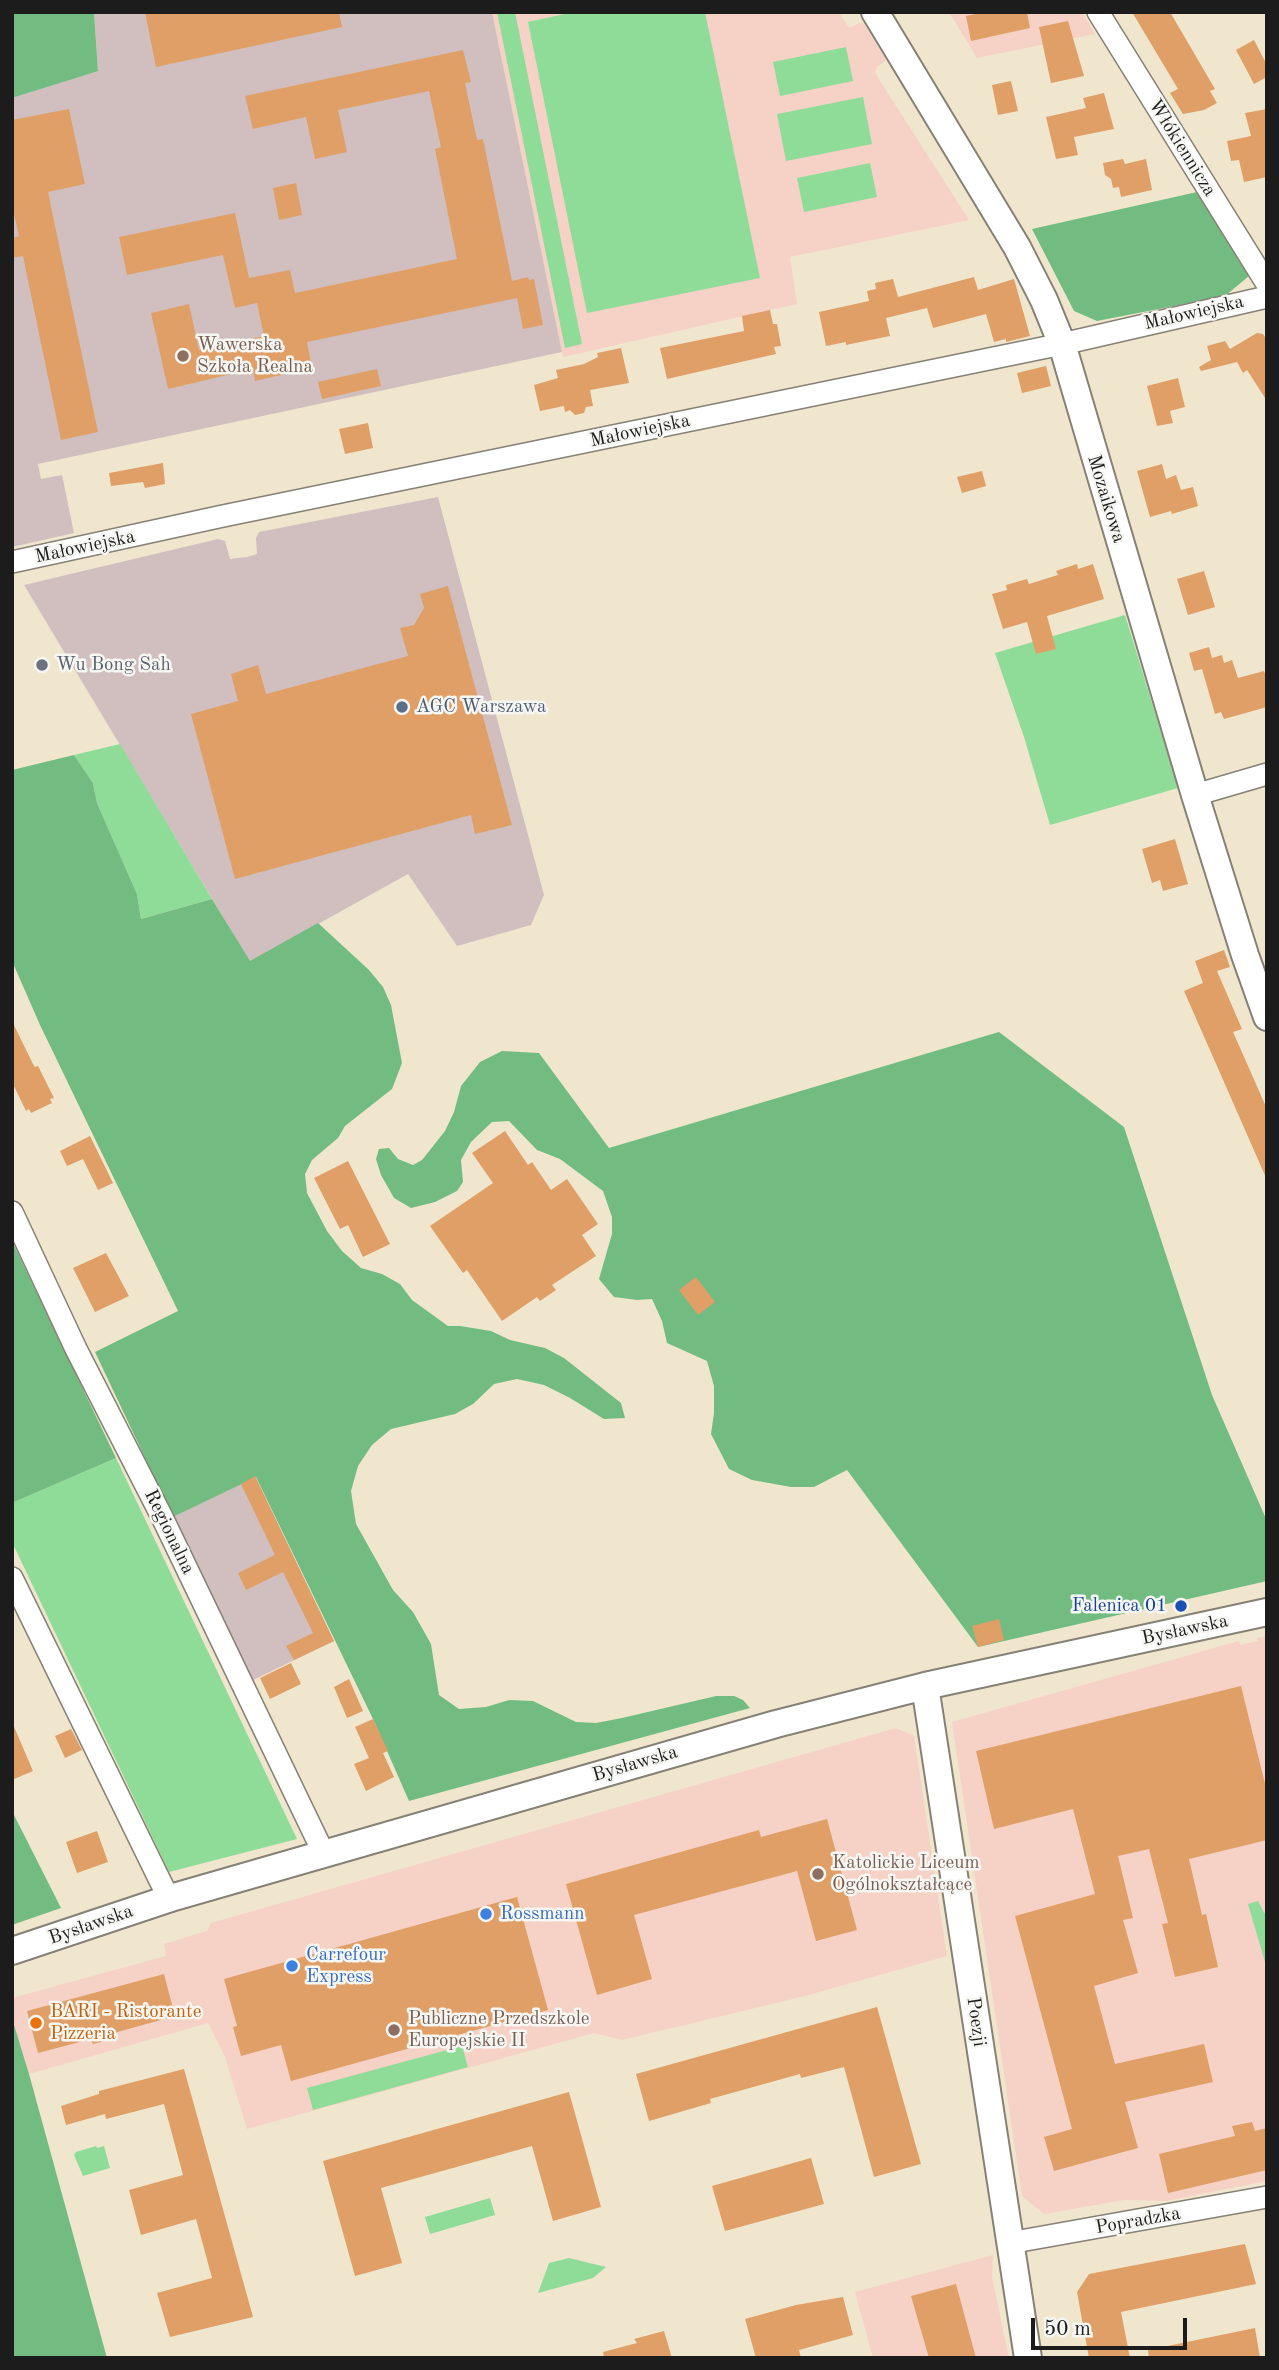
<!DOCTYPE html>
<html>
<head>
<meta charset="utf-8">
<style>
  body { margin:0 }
  #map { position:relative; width:1279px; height:2370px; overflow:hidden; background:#f0e6ce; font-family:"Old Standard TT",serif }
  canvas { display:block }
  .frame { position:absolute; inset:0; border:14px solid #1c1c1c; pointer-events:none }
  .scale { position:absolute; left:1031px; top:2318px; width:156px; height:32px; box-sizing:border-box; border:4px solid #1c1c1c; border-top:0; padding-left:9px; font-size:21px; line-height:24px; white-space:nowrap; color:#1c1c1c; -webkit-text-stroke:5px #f6f6f2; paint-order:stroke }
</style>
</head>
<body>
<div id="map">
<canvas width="1279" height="2370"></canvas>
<div class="frame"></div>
<div class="scale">50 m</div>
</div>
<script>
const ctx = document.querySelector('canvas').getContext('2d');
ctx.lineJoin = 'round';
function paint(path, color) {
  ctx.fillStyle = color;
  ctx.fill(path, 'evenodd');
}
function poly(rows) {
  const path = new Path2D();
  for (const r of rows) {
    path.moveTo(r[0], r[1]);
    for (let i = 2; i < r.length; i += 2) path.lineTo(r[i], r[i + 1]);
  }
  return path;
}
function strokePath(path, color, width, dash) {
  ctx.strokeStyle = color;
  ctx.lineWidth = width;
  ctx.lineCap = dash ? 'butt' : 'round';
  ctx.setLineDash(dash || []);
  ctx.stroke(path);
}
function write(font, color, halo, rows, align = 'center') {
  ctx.font = font + ' "Old Standard TT",serif';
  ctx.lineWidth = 5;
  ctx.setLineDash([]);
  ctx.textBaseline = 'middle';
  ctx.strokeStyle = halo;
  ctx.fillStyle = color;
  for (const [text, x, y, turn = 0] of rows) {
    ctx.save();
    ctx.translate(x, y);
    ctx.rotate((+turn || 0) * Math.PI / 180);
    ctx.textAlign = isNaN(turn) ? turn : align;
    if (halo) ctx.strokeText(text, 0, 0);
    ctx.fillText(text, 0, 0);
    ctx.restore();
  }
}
const built = poly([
  [492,12,839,12,849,28,860,23,864,24,886,60,877,67,875,73,969,220,790,257,797,304,563,357],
  [949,12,1082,12,1095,34,977,58],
  [1267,1636,1267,2181,1166,2201,1124,2200,1044,2214,1022,2196,952,1722,1239,1641,1240,1645,1258,1641,1257,1638],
  [896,1728,914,1736,947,1956,805,1996,622,2040,594,2033,247,2129,225,2057,208,2023,29,2074,12,2018,12,1998,166,1956,164,1944,207,1931,211,1923],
  [993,2255,992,2277,1009,2358,873,2358,855,2292]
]);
const industrial = poly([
  [94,12,492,12,562,352,38,464,41,479,62,475,74,533,12,547,12,98,98,70],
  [438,497,544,895,531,925,457,946,408,874,250,962,24,585,218,539,225,541,230,559,247,557,257,554,256,538,259,532],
  [255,1476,334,1641,253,1680,173,1517]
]);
const green = poly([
  [497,12,515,12,582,344,565,348],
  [574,12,705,12,760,278,587,313,528,22],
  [846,47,853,81,780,96,773,62],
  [863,97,872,144,786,161,777,114],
  [870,163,877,197,804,212,797,178],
  [1125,615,1178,788,1050,825,1024,737,995,653],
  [120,744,212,899,141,919,137,894,97,803,93,783,74,755],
  [116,1458,297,1839,169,1872,12,1542,12,1503],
  [1258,1901,1267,1918,1267,1969,1248,1904],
  [462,2046,468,2067,313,2110,307,2088],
  [96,2146,97,2148,104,2146,110,2168,83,2176,74,2155,76,2152],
  [490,2198,495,2215,430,2234,425,2217],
  [569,2258,606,2267,593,2278,538,2293,549,2263]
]);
const forest = poly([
  [12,12,94,12,98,71,12,98],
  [1197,192,1249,276,1225,296,1097,321,1074,311,1032,229],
  [74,755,93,783,97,803,137,894,141,919,212,899,250,961,318,923,369,970,383,987,391,1005,402,1063,392,1089,345,1126,338,1138,312,1160,305,1174,307,1193,327,1231,342,1251,361,1268,382,1274,400,1284,412,1300,448,1326,460,1326,491,1331,510,1340,545,1348,564,1358,621,1403,625,1418,604,1419,570,1398,544,1385,517,1379,494,1384,473,1404,455,1414,391,1429,372,1445,358,1466,351,1491,356,1524,393,1590,413,1612,431,1644,439,1695,459,1709,486,1707,509,1700,533,1701,576,1722,596,1723,622,1718,716,1696,734,1696,743,1700,750,1708,409,1801,373,1719,256,1477,173,1517,95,1352,178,1311,40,1025,12,961,12,770],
  [999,1032,1124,1127,1212,1395,1267,1521,1267,1581,978,1647,847,1470,814,1487,791,1487,752,1480,729,1469,711,1434,714,1413,714,1386,707,1361,667,1343,662,1321,652,1299,637,1300,614,1297,599,1279,612,1234,612,1217,603,1191,560,1159,537,1150,509,1121,492,1122,471,1142,461,1160,463,1182,457,1191,435,1202,411,1208,394,1198,381,1175,376,1159,379,1149,389,1148,398,1159,413,1165,422,1160,445,1131,454,1112,461,1086,480,1062,502,1051,539,1053,609,1148],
  [12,1241,116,1458,12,1503],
  [12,1811,61,1908,12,1925],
  [12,2018,29,2074,107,2358,12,2358]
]);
const building = poly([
  [145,12,339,12,342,27,156,67],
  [985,12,1027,12,1030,28,971,41,966,16],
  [1132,12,1170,12,1215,89,1210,91,1217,103,1204,110,1183,114,1170,93,1178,89],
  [1068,21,1084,76,1051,83,1039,27],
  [1254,40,1267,65,1267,77,1254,84,1236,50],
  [463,50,471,82,465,83,477,140,483,139,512,281,528,277,529,280,534,279,543,325,523,329,517,298,307,342,312,368,255,381,253,369,168,389,151,313,189,304,199,350,264,336,257,303,235,308,223,255,127,275,119,237,235,213,249,278,290,270,295,293,457,259,435,149,441,147,429,91,338,110,347,152,315,159,306,117,253,129,245,96],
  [1011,81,1018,111,998,115,992,85],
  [1104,93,1114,129,1074,137,1078,155,1056,159,1046,117,1086,108,1083,98],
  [69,109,85,184,48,192,98,432,61,440,23,256,12,258,12,238,19,236,12,205,12,120],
  [1267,109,1267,177,1244,182,1239,160,1231,161,1227,141,1251,136,1245,113],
  [1123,159,1125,164,1146,159,1152,190,1121,197,1119,187,1113,188,1111,179,1105,175,1103,163],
  [296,183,302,215,279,220,273,188],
  [974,277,978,290,1014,279,1030,336,1006,342,1006,339,994,342,986,314,933,328,927,308,886,318,890,336,846,345,846,342,826,346,819,312,869,301,867,291,876,289,875,283,893,279,898,297],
  [770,310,773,324,777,324,781,346,774,347,776,354,667,379,660,348,744,331,742,316],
  [1257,333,1263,334,1267,340,1267,401,1247,370,1243,373,1237,362,1201,371,1199,367,1211,360,1207,346,1225,341,1230,349],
  [621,348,629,383,590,390,593,406,586,407,584,413,575,415,570,410,565,412,564,406,540,411,534,385,558,378,556,370,584,364,598,357,597,353],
  [1046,366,1051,386,1022,393,1017,373],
  [377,369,381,386,322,399,318,382],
  [1178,378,1185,407,1170,411,1173,423,1157,426,1147,386],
  [368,423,373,448,345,454,339,429],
  [163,463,165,484,145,488,143,482,111,486,109,473],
  [1162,464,1166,479,1176,475,1181,490,1193,487,1198,506,1172,514,1171,511,1150,517,1137,471],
  [982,471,986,486,962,493,957,477],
  [1077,564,1078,569,1093,564,1104,599,1047,616,1056,649,1036,654,1027,622,1003,629,992,594,1007,590,1006,585,1027,579,1029,584,1058,575,1056,571],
  [1204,571,1215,607,1188,615,1177,579],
  [448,586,512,825,475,834,471,815,235,879,191,714,238,701,231,674,258,665,266,694,408,656,400,628,414,625,424,608,420,594],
  [1209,647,1212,658,1222,655,1224,663,1232,660,1238,678,1264,671,1267,680,1267,707,1224,719,1221,712,1215,714,1202,669,1194,671,1189,653],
  [1175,839,1188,884,1163,891,1160,880,1152,883,1142,849],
  [1224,950,1230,967,1217,971,1242,1029,1233,1032,1267,1109,1267,1180,1184,991,1203,983,1195,961],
  [12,1021,33,1064,35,1067,38,1066,54,1098,50,1099,52,1103,31,1113,29,1109,26,1111,12,1082],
  [505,1131,528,1165,532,1162,551,1190,567,1179,598,1224,582,1235,596,1256,552,1285,556,1290,540,1301,537,1297,502,1321,467,1270,463,1273,430,1226,493,1183,472,1153],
  [90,1136,113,1183,98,1190,83,1159,67,1166,60,1151],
  [348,1161,390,1244,363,1257,348,1225,340,1229,314,1178],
  [106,1253,129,1296,95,1312,73,1268],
  [696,1277,715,1302,698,1315,679,1290],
  [255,1476,334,1641,294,1660,286,1646,313,1633,283,1572,246,1590,238,1573,275,1555,241,1484],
  [999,1619,1004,1640,978,1647,972,1626],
  [291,1663,301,1684,270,1699,260,1678],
  [349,1679,363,1711,347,1718,334,1687],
  [1241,1686,1267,1792,1267,1840,1189,1859,1202,1915,1206,1914,1218,1967,1175,1977,1162,1924,1168,1923,1149,1849,1118,1856,1133,1918,1123,1920,1138,1973,1094,1986,1115,2064,1204,2044,1213,2082,1125,2102,1138,2148,1054,2171,1044,2137,1072,2129,1015,1916,1095,1894,1073,1809,994,1829,976,1751],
  [373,1719,388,1751,383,1753,394,1777,366,1791,354,1764,369,1758,355,1727],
  [12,1722,33,1771,12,1780],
  [71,1729,82,1750,65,1758,55,1736],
  [827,1819,857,1930,816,1941,797,1871,634,1915,652,1979,597,1995,566,1884,759,1830,761,1837],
  [97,1831,108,1862,77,1873,66,1842],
  [517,1897,548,2010,291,2081,281,2045,241,2056,233,2027,237,2026,224,1979],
  [164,1974,175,2016,107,2035,109,2040,93,2044,91,2039,38,2053,27,2011],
  [877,2007,921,2164,874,2177,844,2067,801,2078,800,2074,710,2099,711,2103,649,2121,636,2074],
  [184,2069,253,2317,170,2337,157,2293,212,2278,196,2219,141,2235,129,2190,183,2175,164,2104,106,2119,105,2114,66,2125,61,2106,99,2094,99,2091],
  [569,2092,601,2207,553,2221,532,2146,381,2188,402,2263,355,2276,323,2161],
  [1252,2122,1255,2131,1267,2128,1267,2170,1168,2193,1159,2154,1235,2136,1232,2126],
  [811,2158,824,2204,725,2231,712,2186],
  [1245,2244,1256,2284,1121,2312,1130,2358,1089,2358,1077,2292,1089,2274],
  [956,2284,976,2358,929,2358,911,2296],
  [843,2297,853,2335,799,2350,801,2358,756,2358,745,2319,796,2305],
  [1255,2328,1260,2358,1149,2358,1148,2350],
  [664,2331,672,2358,604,2358,603,2352,637,2343,634,2339]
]);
const minor = poly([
  [1098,12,1267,284],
  [12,562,223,516,1062,344,1267,297],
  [1195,795,1267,774],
  [12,1212,76,1349,162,1517,324,1854],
  [12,1578,169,1899],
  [1009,2243,1267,2197]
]);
const tertiary = poly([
  [875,12,1017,247,1044,300,1062,344,1195,795,1245,955,1267,1017],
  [925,1686,1028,2358],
  [12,1951,174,1897,776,1724,925,1686,1267,1612]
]);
const markers = [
  [183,356,7,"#8d6e63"],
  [42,665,7,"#6b7280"],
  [402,707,7,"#5c6f8a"],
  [1181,1606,7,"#1a4fb4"],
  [818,1874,7,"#8d6e63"],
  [486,1914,7,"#3f7fe0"],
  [292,1966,7,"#3f7fe0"],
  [36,2023,7,"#e8710a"],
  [394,2030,7,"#8d6e63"]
];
const streetNames = [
  ["Włókiennicza",1182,148,58],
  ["Małowiejska",1194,313,-13],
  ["Małowiejska",640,431,-12],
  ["Mozaikowa",1106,499,73],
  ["Małowiejska",85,547,-12],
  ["Regionalna",169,1532,64],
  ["Bysławska",1185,1630,-12],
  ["Bysławska",635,1764,-16],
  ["Bysławska",91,1925,-19],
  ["Poezji",976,2022,82],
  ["Popradzka",1138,2221,-10]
];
const educationNames = [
  ["Wawerska",197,345],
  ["Szkoła Realna",197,367],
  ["Katolickie Liceum",832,1863],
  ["Ogólnokształcące",832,1885],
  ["Publiczne Przedszkole",408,2019],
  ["Europejskie II",408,2041]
];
const worshipNames = [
  ["Wu Bong Sah",56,665]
];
const serviceNames = [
  ["AGC Warszawa",416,707]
];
const transitNames = [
  ["Falenica 01",1167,1606]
];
const shopNames = [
  ["Rossmann",500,1914],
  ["Carrefour",306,1955],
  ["Express",306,1977]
];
const foodNames = [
  ["BARI - Ristorante",50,2012],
  ["Pizzeria",50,2034]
];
paint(built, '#f6d1c6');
paint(industrial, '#d1bfbf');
paint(green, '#8fdc99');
paint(forest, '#73bc81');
paint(building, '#df9f66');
strokePath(minor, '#868175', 24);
strokePath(tertiary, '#868175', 30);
strokePath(minor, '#fff', 21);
strokePath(tertiary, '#fff', 26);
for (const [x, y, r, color] of markers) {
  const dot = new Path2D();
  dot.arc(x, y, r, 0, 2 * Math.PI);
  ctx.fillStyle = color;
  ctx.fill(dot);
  strokePath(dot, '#f6f6f2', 2.5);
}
write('19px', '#1c1c1c', '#f6f6f2', streetNames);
write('19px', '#785e54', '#f6f6f2', educationNames, 'left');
write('19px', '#5b616d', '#f6f6f2', worshipNames, 'left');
write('19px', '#4e5e75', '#f6f6f2', serviceNames, 'left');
write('19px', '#164399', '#f6f6f2', transitNames, 'right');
write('19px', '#366cbe', '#f6f6f2', shopNames, 'left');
write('19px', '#c56008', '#f6f6f2', foodNames, 'left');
</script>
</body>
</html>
